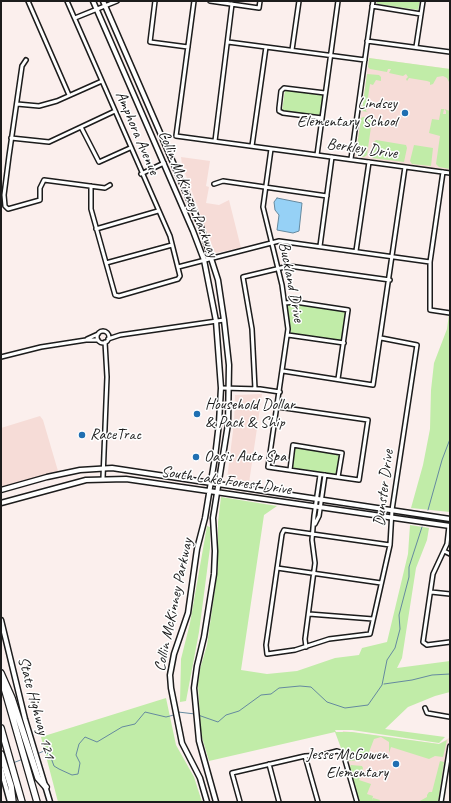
<!DOCTYPE html>
<html>
<head>
<meta charset="utf-8">
<style>
  body { margin:0 }
  #map { position:relative; width:451px; height:803px; overflow:hidden; background:#fbefed; font-family:Caveat,sans-serif }
  canvas { display:block }
  .frame { position:absolute; inset:0; border:2px solid #1c1c1c; pointer-events:none }
</style>
</head>
<body>
<div id="map">
<canvas width="451" height="803"></canvas>
<div class="frame"></div>
</div>
<script>
const ctx = document.querySelector('canvas').getContext('2d');
ctx.lineJoin = 'round';
function paint(path, color) {
  ctx.fillStyle = color;
  ctx.fill(path, 'evenodd');
}
function poly(rows) {
  const path = new Path2D();
  for (const r of rows) {
    if (r.length === 3) {
      path.moveTo(r[0] + r[2], r[1]);
      path.arc(r[0], r[1], r[2], 0, 2 * Math.PI);
      continue;
    }
    path.moveTo(r[0], r[1]);
    for (let i = 2; i < r.length; i += 2) path.lineTo(r[i], r[i + 1]);
  }
  return path;
}
function strokePath(path, color, width, dash) {
  ctx.strokeStyle = color;
  ctx.lineWidth = width;
  ctx.lineCap = dash ? 'butt' : 'round';
  ctx.setLineDash(dash || []);
  ctx.stroke(path);
}
function write(font, color, halo, rows, align = 'center') {
  ctx.font = font + ' Caveat,sans-serif';
  ctx.lineWidth = 3;
  ctx.setLineDash([]);
  ctx.textBaseline = 'middle';
  ctx.strokeStyle = halo;
  ctx.fillStyle = color;
  for (const [text, x, y, turn = 0] of rows) {
    ctx.save();
    ctx.translate(x, y);
    ctx.rotate((+turn || 0) * Math.PI / 180);
    ctx.textAlign = isNaN(turn) ? turn : align;
    if (halo) ctx.strokeText(text, 0, 0);
    ctx.fillText(text, 0, 0);
    ctx.restore();
  }
}
const built = poly([
  [369,58,450,69,450,171,355,157],
  [181,157,210,161,206,186,209,187,206,203,219,205,229,200,241,248,215,253,182,165],
  [262,394,249,483,227,479,234,423,235,395],
  [40,416,43,420,58,471,1,487,1,428],
  [343,731,439,744,449,738,439,802,359,802,346,753,341,748]
]);
const green = poly([
  [420,1,418,10,378,4,376,2],
  [369,58,450,69,450,84,447,78,443,76,437,77,433,84,430,85,430,82,427,81,409,78,407,81,406,79,408,77,406,74,403,76,389,73,391,69,388,69,387,72,370,69,368,67],
  [367,74,379,75,381,77,381,81,376,80,373,85,370,84,366,111,368,112,362,111],
  [285,90,323,94,321,115,318,116,282,111],
  [441,109,444,109,443,114,446,114,446,111,444,109,450,111,450,169,439,167,436,164,440,136,429,133,432,119,439,120],
  [363,117,371,118,372,120,367,155,364,157,357,156,356,154,361,118],
  [376,140,406,145,407,148,404,162,372,158,374,142],
  [414,145,433,148,431,166,412,164,410,161],
  [450,263,450,512,411,508,423,465,430,429,431,390,434,363,447,329,450,306],
  [292,303,346,311,342,341,291,335,287,306],
  [297,448,337,453,340,457,337,474,335,476,294,469,292,468,294,450],
  [221,497,277,506,264,515,241,670,267,674,297,671,335,658,359,655,362,648,387,642,408,554,410,525,429,528,427,540,416,568,402,658,397,668,450,661,450,692,435,696,408,707,385,729,445,737,439,743,352,730,335,730,336,732,352,732,439,744,447,740,443,757,435,756,429,759,391,747,389,753,389,742,381,737,374,739,366,760,349,761,344,749,341,748,335,732,209,761,201,734,198,685,200,669,207,645,218,568,218,522],
  [207,526,210,527,210,548,199,632,186,701,180,702,181,659,190,623],
  [166,698,176,745,194,777,202,802,58,802,41,737],
  [440,761,444,762,438,802,418,802,427,797,427,795,429,792,432,792],
  [351,765,362,766,363,768,359,780,371,784,367,794,373,796,372,800,373,798,380,800,379,802,359,802,349,769]
]);
const water = poly([
  [277,198,302,203,299,231,293,233,277,230,279,215,275,210,274,202,277,198]
]);
const stream = poly([
  [428,510,442,460,450,439],
  [384,684,412,680,432,675,450,674],
  [178,712,195,714],
  [198,715,218,722,226,715,239,711,261,695,271,694,279,688,300,686,311,687,327,702,345,708,368,705,382,685,387,660,395,648,400,629,399,615,409,577,409,567,422,527],
  [37,754,44,751,50,755,54,766,59,769,72,775,78,774,80,763,76,755,79,744,85,737,97,742,122,727,135,724,145,712,166,717,174,715],
  [13,763,23,759]
]);
const street = poly([
  [28,1,69,95],
  [67,1,170,236,180,276,178,279,119,296,115,295,91,209,91,186],
  [155,1,150,42,188,47],
  [194,1,176,136,450,173],
  [210,1,259,8,260,1],
  [372,6,421,14],
  [75,18,117,1],
  [367,41,450,52],
  [228,42,365,60],
  [416,47,423,1],
  [292,50,299,1],
  [26,60,22,66,9,156,4,195,5,206,8,209,40,200,40,188,44,180,105,188,110,185],
  [17,104,39,106,57,101,102,81],
  [322,118,283,113,279,111,279,108,281,91,284,88,325,93],
  [81,127,99,162,130,148],
  [11,138,49,142,115,111],
  [215,141,232,4],
  [252,146,266,47],
  [271,149,263,207,282,285,288,329,268,467,359,480,368,420,278,407],
  [317,155,338,1],
  [351,159,373,1],
  [443,172,430,262,430,310,450,313],
  [141,174,164,163],
  [214,184,223,181,327,196],
  [96,229,158,211],
  [320,246,332,157],
  [356,251,369,162],
  [106,263,172,245],
  [178,267,279,241,430,262],
  [285,303,295,302,348,310,338,379],
  [103,337,6],
  [288,335,344,343],
  [381,338,417,345,392,510,390,545,370,634,329,639,295,650,267,654,266,645,282,534,284,530,390,545],
  [87,339,98,334],
  [108,339,120,335,224,320],
  [1,357,41,347,86,340,98,340],
  [283,371,373,385,405,167],
  [221,388,260,389,280,392],
  [255,389,252,329,243,277,289,266,390,280],
  [290,470,293,445,342,453,338,477],
  [103,478,107,377,105,342],
  [315,524,319,516,325,475],
  [449,526,447,544,433,574,423,642,427,645,450,642],
  [444,551,450,554],
  [277,568,381,583],
  [431,592,450,594],
  [309,614,373,619],
  [306,647,305,639,315,563,312,540,314,516,320,475],
  [425,708,427,713,450,717],
  [305,756,318,802],
  [269,764,279,802],
  [240,802,232,773,305,756,322,755,337,751,343,753,357,802],
  [441,802,450,746]
]);
const secondary = poly([
  [93,1,193,231,204,260,216,321,221,388,219,423,215,457,205,518,197,549,188,613,174,654,170,675,171,688,182,743,200,778,207,802],
  [103,1,201,227,218,280,224,320,229,365,228,424,213,518,215,551,214,574,204,637,197,666,194,688,199,741,216,802],
  [1,490,47,477,80,470,112,468,450,519],
  [1,503,86,480,126,479,450,526],
  [1,620,25,719,50,802],
  [1,769,10,802]
]);
const highway = poly([
  [1,673,12,698,38,778,46,787],
  [1,677,37,802],
  [1,728,22,802],
  [1,754,11,786,13,802]
]);
const markers = [
  [405,113,4,"#1f6fb2"],
  [197,414,4,"#1f6fb2"],
  [82,435,4,"#1f6fb2"],
  [196,457,4,"#1f6fb2"],
  [396,764,4,"#1f6fb2"]
];
const poiNames = [
  ["Lindsey",397,104,"right"],
  ["Elementary School",397,122,"right"],
  ["Household Dollar",205,405],
  ["& Pack & Ship",205,423],
  ["RaceTrac",90,435],
  ["Oasis Auto Spa",204,457],
  ["Jesse McGowen",388,755,"right"],
  ["Elementary",388,773,"right"]
];
const streetNames = [
  ["Amphora Avenue",137,133,67],
  ["Berkley Drive",362,149,8],
  ["Collin McKinney Parkway",188,194,68],
  ["Buckland Drive",291,282,79],
  ["South Lake Forest Drive",226,481,8],
  ["Dunster Drive",384,488,-83],
  ["Collin McKinney Parkway",174,605,-78],
  ["State Highway 121",36,708,75]
];
paint(built, '#f6dcd7');
paint(green, '#c1eca8');
paint(water, '#96d1f6');
strokePath(water, '#65899f', 1);
strokePath(stream, '#65899f', 1);
strokePath(street, '#1c1c1c', 6);
strokePath(secondary, '#1c1c1c', 7);
strokePath(highway, '#1c1c1c', 8);
strokePath(street, '#fff', 3);
strokePath(secondary, '#fff', 4);
strokePath(highway, '#fff', 5.5);
for (const [x, y, r, color] of markers) {
  const dot = new Path2D();
  dot.arc(x, y, r, 0, 2 * Math.PI);
  ctx.fillStyle = color;
  ctx.fill(dot);
  strokePath(dot, '#fff', 1.5);
}
write('16px', '#1c1c1c', '#fff', poiNames, 'left');
write('16px', '#1c1c1c', '#fff', streetNames);
</script>
</body>
</html>
